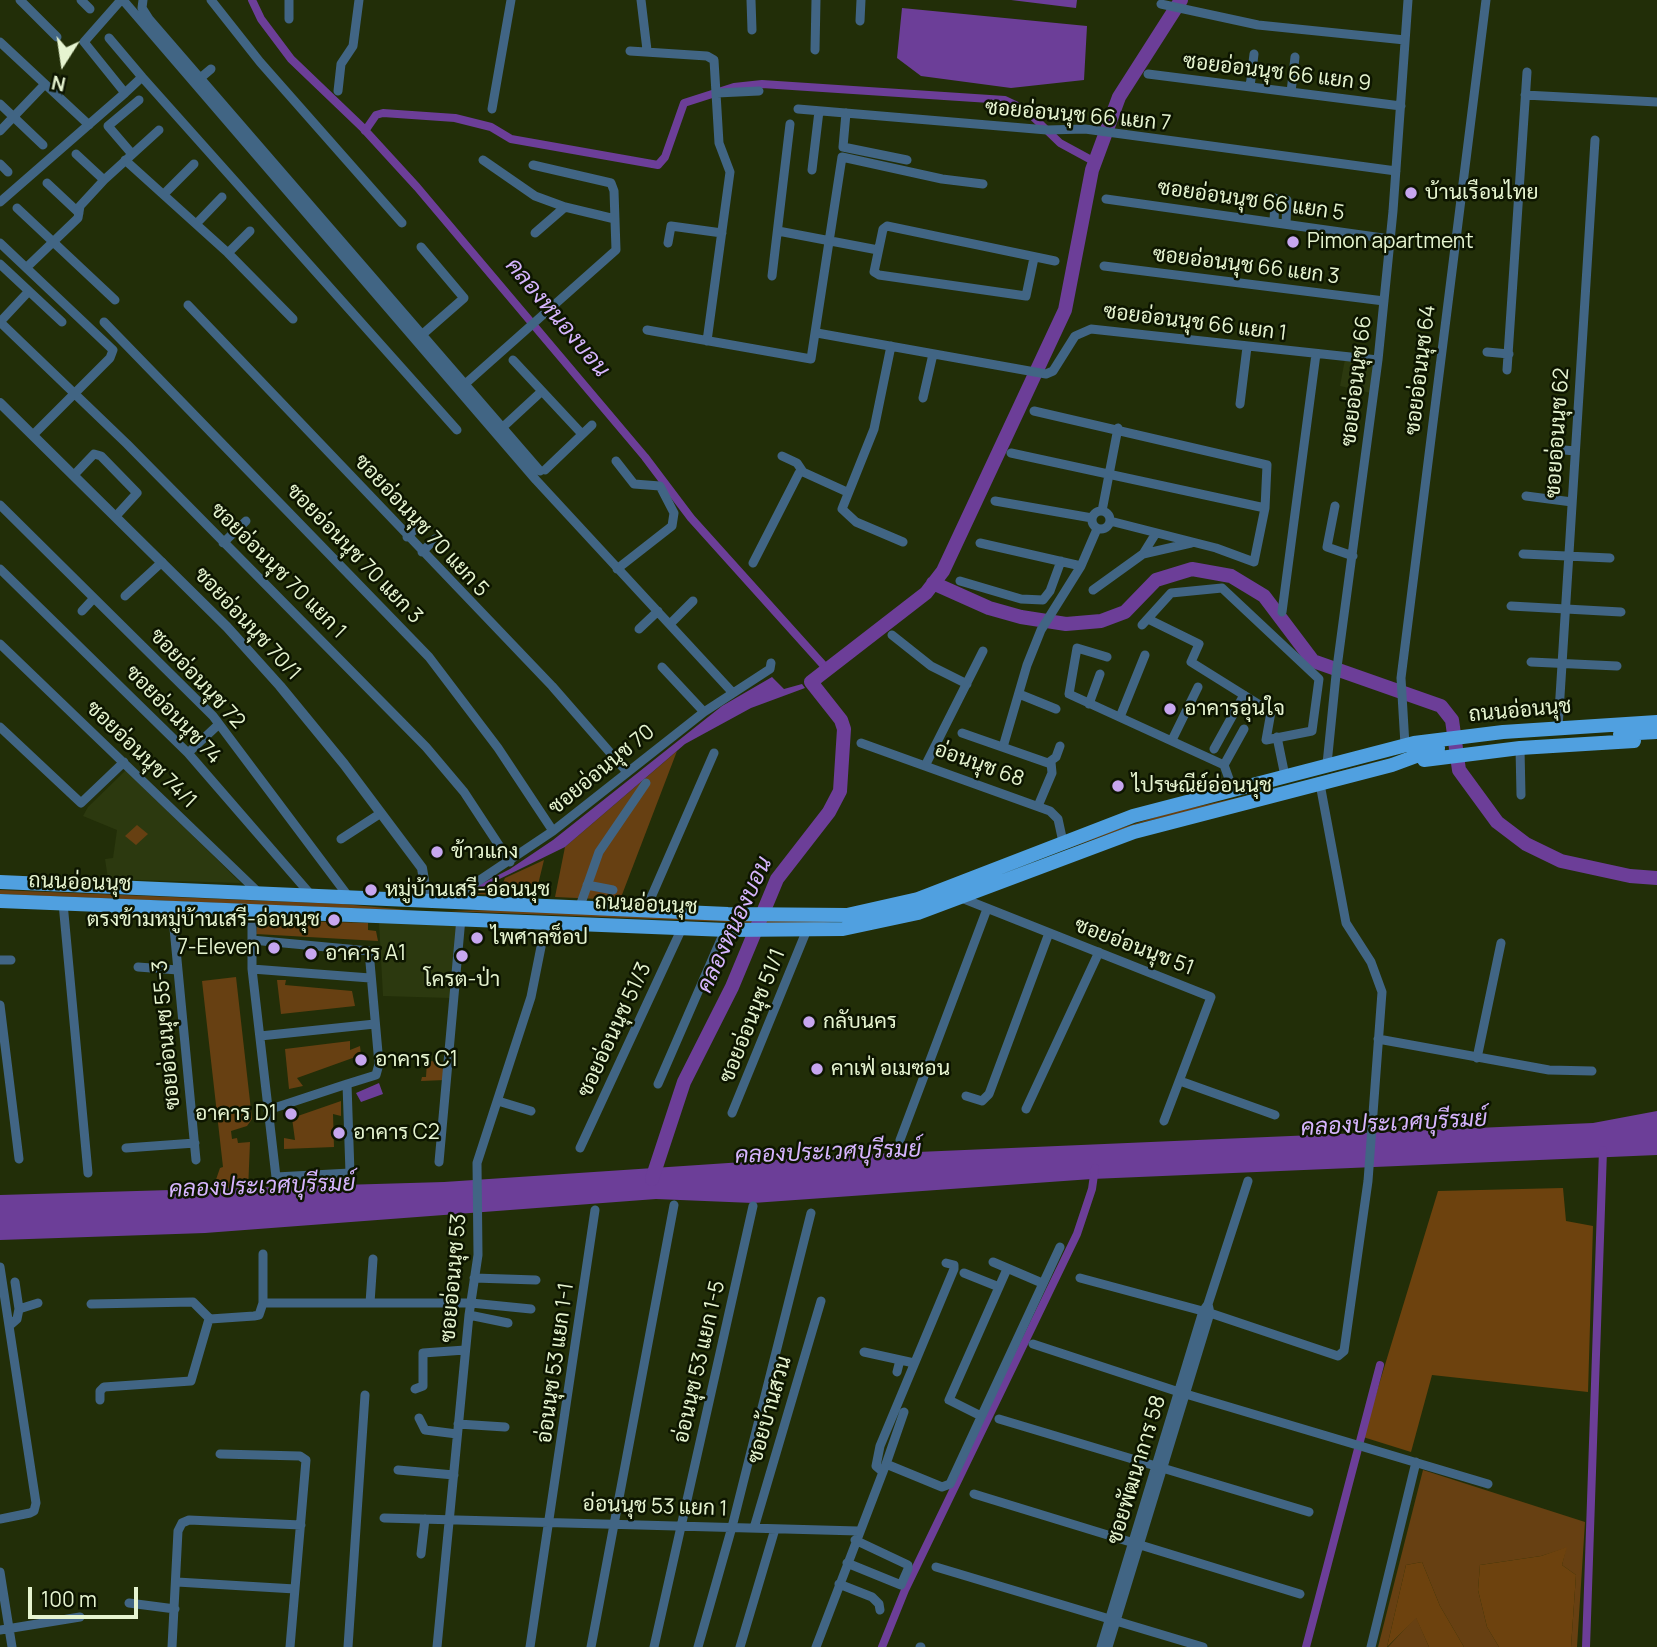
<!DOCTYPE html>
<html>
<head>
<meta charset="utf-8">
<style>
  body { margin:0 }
  #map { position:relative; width:1657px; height:1647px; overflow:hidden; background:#222e08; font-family:Manrope,sans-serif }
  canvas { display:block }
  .north { position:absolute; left:28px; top:28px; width:70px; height:70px; -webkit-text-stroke:5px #0d1500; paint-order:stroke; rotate:192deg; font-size:19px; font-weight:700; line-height:28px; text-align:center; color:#e6f4d0 }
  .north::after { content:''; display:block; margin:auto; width:24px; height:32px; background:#e6f4d0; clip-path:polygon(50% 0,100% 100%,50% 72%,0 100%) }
  .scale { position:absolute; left:28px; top:1587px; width:110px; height:32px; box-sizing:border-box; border:4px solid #e6f4d0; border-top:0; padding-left:9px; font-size:21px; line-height:24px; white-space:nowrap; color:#e6f4d0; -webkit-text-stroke:5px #0d1500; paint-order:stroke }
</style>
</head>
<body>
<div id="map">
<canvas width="1657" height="1647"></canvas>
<div class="north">N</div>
<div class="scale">100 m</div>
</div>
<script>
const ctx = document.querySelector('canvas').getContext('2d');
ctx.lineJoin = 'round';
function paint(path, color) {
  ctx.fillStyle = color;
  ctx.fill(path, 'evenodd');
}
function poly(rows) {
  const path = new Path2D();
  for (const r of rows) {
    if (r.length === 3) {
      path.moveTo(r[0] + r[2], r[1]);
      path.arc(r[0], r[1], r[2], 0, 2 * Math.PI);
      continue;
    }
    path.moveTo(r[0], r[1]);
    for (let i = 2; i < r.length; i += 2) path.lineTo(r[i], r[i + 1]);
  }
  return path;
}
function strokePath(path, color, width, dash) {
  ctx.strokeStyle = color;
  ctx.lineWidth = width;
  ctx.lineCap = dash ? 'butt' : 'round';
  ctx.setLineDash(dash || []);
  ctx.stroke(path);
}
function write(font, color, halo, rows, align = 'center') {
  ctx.font = font + ' Manrope,Sarabun,sans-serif';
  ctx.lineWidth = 5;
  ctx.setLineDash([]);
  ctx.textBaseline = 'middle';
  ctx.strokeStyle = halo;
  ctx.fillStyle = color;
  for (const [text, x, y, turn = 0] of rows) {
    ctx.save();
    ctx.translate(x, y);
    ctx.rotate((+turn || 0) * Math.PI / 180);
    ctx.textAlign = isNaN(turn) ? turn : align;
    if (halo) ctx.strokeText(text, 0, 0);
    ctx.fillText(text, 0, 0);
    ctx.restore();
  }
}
const built = poly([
  [1345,359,1376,362,1371,393,1340,386],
  [126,770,241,883,108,879,105,859,113,858,117,830,83,816,88,807],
  [379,922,458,926,450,998,383,996]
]);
const green = poly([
  [677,751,620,900,555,897,565,847],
  [1397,756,1265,793,1140,823,873,917,808,925,446,911,499,910,825,921,1172,812,1264,792],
  [137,825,148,834,136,845,125,836],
  [544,860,535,897,476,894,502,885,505,878],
  [0,890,343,904,418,911,0,894],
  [258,920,368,923,368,930,376,931,378,941,256,934],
  [236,977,252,1119,247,1126,231,1131,232,1139,237,1138,238,1143,250,1142,248,1191,211,1194,220,1168,223,1167,202,981],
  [277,980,286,980,285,985,352,991,355,1006,281,1014],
  [350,1041,350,1050,360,1046,361,1055,297,1078,303,1086,289,1089,285,1049],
  [427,1061,447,1062,445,1080,421,1081,422,1077,426,1077],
  [341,1101,341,1116,333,1114,334,1147,284,1149,284,1138,295,1140,292,1118],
  [1423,1470,1585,1522,1577,1647,1571,1647,1576,1575,1562,1565,1566,1548,1541,1556,1480,1565,1478,1590,1487,1627,1499,1647,1464,1647,1440,1606,1422,1562,1406,1565,1387,1647,1378,1647],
  [1416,1617,1429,1647,1388,1647]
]);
const forest = poly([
  [1563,1188,1566,1221,1593,1226,1588,1392,1432,1375,1411,1452,1363,1437,1438,1191],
  [1567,1547,1562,1565,1576,1575,1571,1647,1499,1647,1487,1627,1478,1590,1480,1565,1541,1556],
  [1422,1562,1440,1606,1464,1647,1429,1647,1416,1618,1387,1647,1406,1565]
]);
const water = poly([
  [1011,0,1077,0,1076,8],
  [902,8,1087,26,1084,80,1011,88,921,76,897,58],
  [772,677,784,689,802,684,805,688,751,708,685,744,565,847,477,890,475,887,510,869,553,840,722,706],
  [379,1083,383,1094,361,1102,356,1093],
  [1657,1111,1657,1155,1092,1179,753,1203,656,1199,205,1233,0,1240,0,1195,444,1182,848,1155,1593,1123]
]);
const canal = poly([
  [252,0,261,19,291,59,362,127,417,187,645,457,691,518,826,668],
  [365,131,376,115,383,113,455,118,491,127,511,139,658,165,665,157,684,103,734,87,762,84,1005,100,1026,110,1060,143,1095,162],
  [882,1647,905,1590,1077,1234,1092,1189,1095,1168],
  [1306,1647,1380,1365],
  [1586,1647,1603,1150]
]);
const river = poly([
  [933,583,989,608,1021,617,1066,624,1101,621,1125,612,1156,580,1192,569,1231,576,1264,596,1313,661,1441,706,1452,720,1459,770,1497,822,1526,844,1561,861,1630,876,1657,878],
  [652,1179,684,1082,732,987,777,879,829,812,840,791,844,729,841,720,811,682,926,593,943,571,1065,310,1092,170,1119,97,1181,0]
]);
const minor = poly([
  [20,0,57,37],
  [81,0,90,9],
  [123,0,536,480,733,693],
  [143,0,142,8,149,19,540,471],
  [211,0,260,62,402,223],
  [289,0,289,19],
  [641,0,647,50],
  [751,0,752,30],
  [1161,4,1258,25,1405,40],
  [860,21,861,0],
  [109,38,142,77,125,93],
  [0,42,89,125],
  [815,50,816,0],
  [630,51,707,56,714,60,719,143,730,172,707,341],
  [1148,74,1401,106],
  [142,77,457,430],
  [198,80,211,69],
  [1250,87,1254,54],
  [338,91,341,64,353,46,359,0],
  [1291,92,1295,57],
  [717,93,759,91],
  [1525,95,1657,102],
  [0,104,43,145],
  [492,109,511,0],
  [798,109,1047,130,1085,129,1396,171],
  [846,113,843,147,907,160],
  [0,131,45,84],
  [76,154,104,180],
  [132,154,108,126,139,100],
  [125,160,228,253,293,319],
  [483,160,535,196,565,207],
  [0,164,8,172],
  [812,170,819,111],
  [47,183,79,213],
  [164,194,194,164],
  [1106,199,1390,239],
  [0,202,125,93,84,42,121,0],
  [17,208,115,300],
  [1274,222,1275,198],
  [197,223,222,197],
  [1286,224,1287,200],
  [778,231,878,250],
  [535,233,565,207,615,219],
  [0,243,113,350,110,358,33,435],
  [668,243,671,226,722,233],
  [421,247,464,298,424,333],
  [228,253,250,231],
  [1034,258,1026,296,879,275,874,272,883,229,887,226,1055,261],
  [0,264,62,322],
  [1104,266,1384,301],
  [27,267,78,218,80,206,104,180,159,130],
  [772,276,790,124],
  [188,305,552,686,627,772],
  [0,322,127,444,426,747,464,792,510,862],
  [0,322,29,291],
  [104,322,429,657,498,748,553,831],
  [647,330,811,359,842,157,942,179,983,184],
  [817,333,1046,374,1053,371,1075,336,1091,329,1378,360],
  [891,346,874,429,842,509,856,522,903,542],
  [1487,352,1509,354],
  [513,360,582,434],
  [1507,370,1527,72],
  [464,385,616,250,614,191,611,183,533,165],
  [923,398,933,354],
  [1240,404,1247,347],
  [1034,411,1267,465,1265,508,1254,562,1216,548,1110,521],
  [503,427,542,391],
  [1554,449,1575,451],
  [1011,453,1265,508],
  [782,456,797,463,803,472],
  [616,461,634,484,660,486,674,513,672,526,617,569],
  [545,470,592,425],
  [74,475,94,454,101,456,137,493,116,516],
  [1526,496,1572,502],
  [995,501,1092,518],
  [0,505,213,716,348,896],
  [1335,506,1327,547,1353,556],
  [1101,520,9],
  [1102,511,1118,428],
  [407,537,422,522],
  [223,543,246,521],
  [980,543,1081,566],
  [422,552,435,539],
  [1143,554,1191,543],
  [1523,554,1610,558],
  [753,563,799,473,803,472,847,492],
  [0,569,188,753,311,895],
  [960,581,1021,599,1043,600,1050,591,1061,561],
  [1093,590,1143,554,1156,533],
  [125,596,162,562],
  [1511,606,1621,612],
  [82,611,94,598],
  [1282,612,1316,354],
  [670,624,693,601],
  [1142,625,1171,593,1222,588,1319,679,1312,731,1266,740,1271,712,1191,662,1199,644,1148,619],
  [639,629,658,611],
  [892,635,931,666,967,684],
  [0,644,258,892],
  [1107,657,1077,648,1069,694,1224,765,1233,790],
  [1531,662,1617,666],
  [662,667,704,712],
  [1019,694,1056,709],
  [1089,704,1100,674],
  [1120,717,1145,655],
  [0,727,81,803,124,762],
  [1558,728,1595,140],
  [962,733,1048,763,1056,757,1060,746],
  [1277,737,1285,776],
  [1172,740,1198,687],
  [861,743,1050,811,1058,819,1063,842],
  [1405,745,1401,678,1486,0],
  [1003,747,1027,665,1041,630,1081,566,1097,529],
  [1520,748,1521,795],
  [1214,749,1244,695],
  [188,753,219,724],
  [926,764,983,651],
  [1327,764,1336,675,1378,360,1393,211,1408,0],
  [1224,765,1244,729],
  [1038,806,1052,773,1051,762],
  [341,839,381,813],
  [587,885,613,890],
  [959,897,1211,997,1164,1121],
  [450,900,553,831,704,712,770,669,771,663],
  [63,903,88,1173],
  [580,906,599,852,646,783],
  [172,907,196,1160],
  [646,909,714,753],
  [252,940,369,951,379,1064,376,1075,347,1084,350,1173,276,1177,252,969,252,910],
  [0,960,11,960],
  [138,967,178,970],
  [252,969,370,978],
  [0,1005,19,1159],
  [260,1036,375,1024],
  [1378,1039,1549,1070,1592,1071],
  [1477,1058,1501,943],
  [1180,1081,1275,1115],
  [658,1084,725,930],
  [966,1096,982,1101,989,1094,1049,933],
  [498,1101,531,1111],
  [1026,1109,1099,952],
  [268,1110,347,1084],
  [732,1113,806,932],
  [900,1140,987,909],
  [126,1148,195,1143],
  [580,1148,682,928],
  [439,1162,461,918],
  [263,1254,263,1303],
  [993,1262,1042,1283],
  [964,1273,999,1287],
  [474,1278,536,1280],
  [1080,1278,1210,1313,1338,1356,1344,1351,1368,1181,1382,992,1371,962,1346,923,1320,784],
  [15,1282,19,1309],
  [370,1303,373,1259],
  [91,1304,193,1302,210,1319,254,1316,259,1315,263,1303,471,1303,531,1309],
  [1208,1304,1248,1181],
  [469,1315,508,1323],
  [9,1326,17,1319,19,1309,38,1303],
  [1033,1344,1179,1392,1488,1484],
  [864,1352,914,1363],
  [897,1372,900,1360],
  [415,1389,423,1386,423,1353,465,1350],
  [100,1400,100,1391,104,1387,191,1381,209,1319],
  [981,1416,949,1400,1007,1269],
  [419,1418,425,1430,457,1434],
  [999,1419,1309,1512],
  [458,1424,505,1427],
  [220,1454,300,1456,306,1460,290,1647],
  [886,1464,904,1412],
  [398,1470,454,1475],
  [883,1472,876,1466,880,1446,954,1269,954,1265,946,1263],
  [974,1494,1300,1594],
  [384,1518,858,1531],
  [0,1519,30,1513,34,1511,36,1503,0,1267],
  [754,1528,821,1301],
  [421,1554,425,1519],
  [847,1563,901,1585,908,1569,908,1565,855,1540],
  [936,1567,1203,1647],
  [0,1572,12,1647],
  [177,1582,295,1589],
  [839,1584,872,1597,879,1604,880,1610],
  [129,1603,175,1609],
  [0,1630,80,1617],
  [172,1647,178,1531,182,1523,189,1520,301,1525],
  [348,1647,365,1395],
  [437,1647,469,1315,478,1255,477,1163,531,997,546,922],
  [530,1647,595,1210],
  [591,1647,674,1205],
  [654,1647,753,1206],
  [698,1647,732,1527,811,1213],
  [740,1647,775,1529],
  [816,1647,886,1464,942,1487,950,1484,1060,1247],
  [920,1647,921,1647],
  [1101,1647,1203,1311,1208,1304,1210,1313,1108,1647],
  [1371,1647,1416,1462]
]);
const tertiary = poly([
  [0,403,227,627,280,686,344,764,422,868,427,899]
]);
const primary = poly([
  [1620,734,1657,732],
  [1424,760,1520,748,1634,741],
  [0,882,728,914,847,915,918,899,1133,816,1414,743,1503,732,1657,722],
  [0,901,727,930,843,929,918,913,1134,832,1392,765,1438,748]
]);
const markers = [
  [1411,193,7,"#c7a6ef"],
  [1293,242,7,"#c7a6ef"],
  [1170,709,7,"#c7a6ef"],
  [1118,786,7,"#c7a6ef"],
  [437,852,7,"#c7a6ef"],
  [371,890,7,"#c7a6ef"],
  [334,920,7,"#c7a6ef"],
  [477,938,7,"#c7a6ef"],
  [274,948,7,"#c7a6ef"],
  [311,954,7,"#c7a6ef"],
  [462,956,7,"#c7a6ef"],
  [809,1022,7,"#c7a6ef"],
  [361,1060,7,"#c7a6ef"],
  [817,1069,7,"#c7a6ef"],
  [291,1114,7,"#c7a6ef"],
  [339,1133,7,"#c7a6ef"]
];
const streetNames = [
  ["ซอยอ่อนนุช 66 แยก 9",1277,73,7],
  ["ซอยอ่อนนุช 66 แยก 7",1078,116,5],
  ["ซอยอ่อนนุช 66 แยก 5",1251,201,8],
  ["ซอยอ่อนนุช 66 แยก 3",1246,266,7],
  ["ซอยอ่อนนุช 66 แยก 1",1195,323,7],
  ["ซอยอ่อนนุช 64",1421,370,-83],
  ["ซอยอ่อนนุช 66",1357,381,-83],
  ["ซอยอ่อนนุช 62",1558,433,-86],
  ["ซอยอ่อนนุช 70 แยก 5",421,526,47],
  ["ซอยอ่อนนุช 70 แยก 3",354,554,46],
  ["ซอยอ่อนนุช 70 แยก 1",278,571,45],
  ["ซอยอ่อนนุช 70/1",247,624,47],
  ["ซอยอ่อนนุช 72",197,679,47],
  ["ถนนอ่อนนุช",1520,711,-5],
  ["ซอยอ่อนนุช 74",173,715,46],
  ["ซอยอ่อนนุช 74/1",141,755,44],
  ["อ่อนนุช 68",979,765,20],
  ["ซอยอ่อนนุช 70",602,770,-39],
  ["ถนนอ่อนนุช",80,883,2],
  ["ถนนอ่อนนุช",646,905,3],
  ["ซอยอ่อนนุช 51",1134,947,21],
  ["ซอยอ่อนนุช 51/1",753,1016,-68],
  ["ซอยอ่อนนุช 51/3",615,1030,-65],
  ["ซอยอ่อนนุช 55-3",167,1035,-95],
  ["ซอยอ่อนนุช 53",454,1278,-85],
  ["อ่อนนุช 53 แยก 1-5",700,1362,-77],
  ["อ่อนนุช 53 แยก 1-1",556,1363,-82],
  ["ซอยบ้านสวน",770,1410,-74],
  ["ซอยพัฒนาการ 58",1137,1470,-73],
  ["อ่อนนุช 53 แยก 1",655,1507,2]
];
const poiNames = [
  ["บ้านเรือนไทย",1425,193],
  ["Pimon apartment",1307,242],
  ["อาคารอุ่นใจ",1184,709],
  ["ไปรษณีย์อ่อนนุช",1132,786],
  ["ข้าวแกง",451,852],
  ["หมู่บ้านเสรี-อ่อนนุช",385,890],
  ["ตรงข้ามหมู่บ้านเสรี-อ่อนนุช",320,920,"right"],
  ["ไพศาลช็อป",491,938],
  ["7-Eleven",260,948,"right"],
  ["อาคาร A1",325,954],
  ["โครต-ป่า",462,980,"center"],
  ["กลับนคร",823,1022],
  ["อาคาร C1",375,1060],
  ["คาเฟ่ อเมซอน",831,1069],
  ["อาคาร D1",277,1114,"right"],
  ["อาคาร C2",353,1133]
];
const waterNames = [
  ["คลองหนองบอน",557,318,50],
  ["คลองหนองบอน",735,925,-65],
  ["คลองประเวศบุรีรมย์",1394,1124,-3],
  ["คลองประเวศบุรีรมย์",828,1153,-2],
  ["คลองประเวศบุรีรมย์",262,1187,-2]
];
paint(built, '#2c390f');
paint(green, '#674012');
paint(forest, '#6d420e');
paint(water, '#6c3e98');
strokePath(canal, '#6c3e98', 8);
strokePath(river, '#6c3e98', 14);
strokePath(minor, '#416584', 9);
strokePath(tertiary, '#416584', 10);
strokePath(primary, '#50a0e0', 14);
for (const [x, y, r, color] of markers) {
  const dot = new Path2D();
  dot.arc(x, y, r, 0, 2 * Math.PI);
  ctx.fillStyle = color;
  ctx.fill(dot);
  strokePath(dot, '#0d1500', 2.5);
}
write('21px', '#e6f4d0', '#0d1500', streetNames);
write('21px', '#e6f4d0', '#0d1500', poiNames, 'left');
write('italic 23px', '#d6b5fd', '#0d1500', waterNames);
</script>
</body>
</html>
